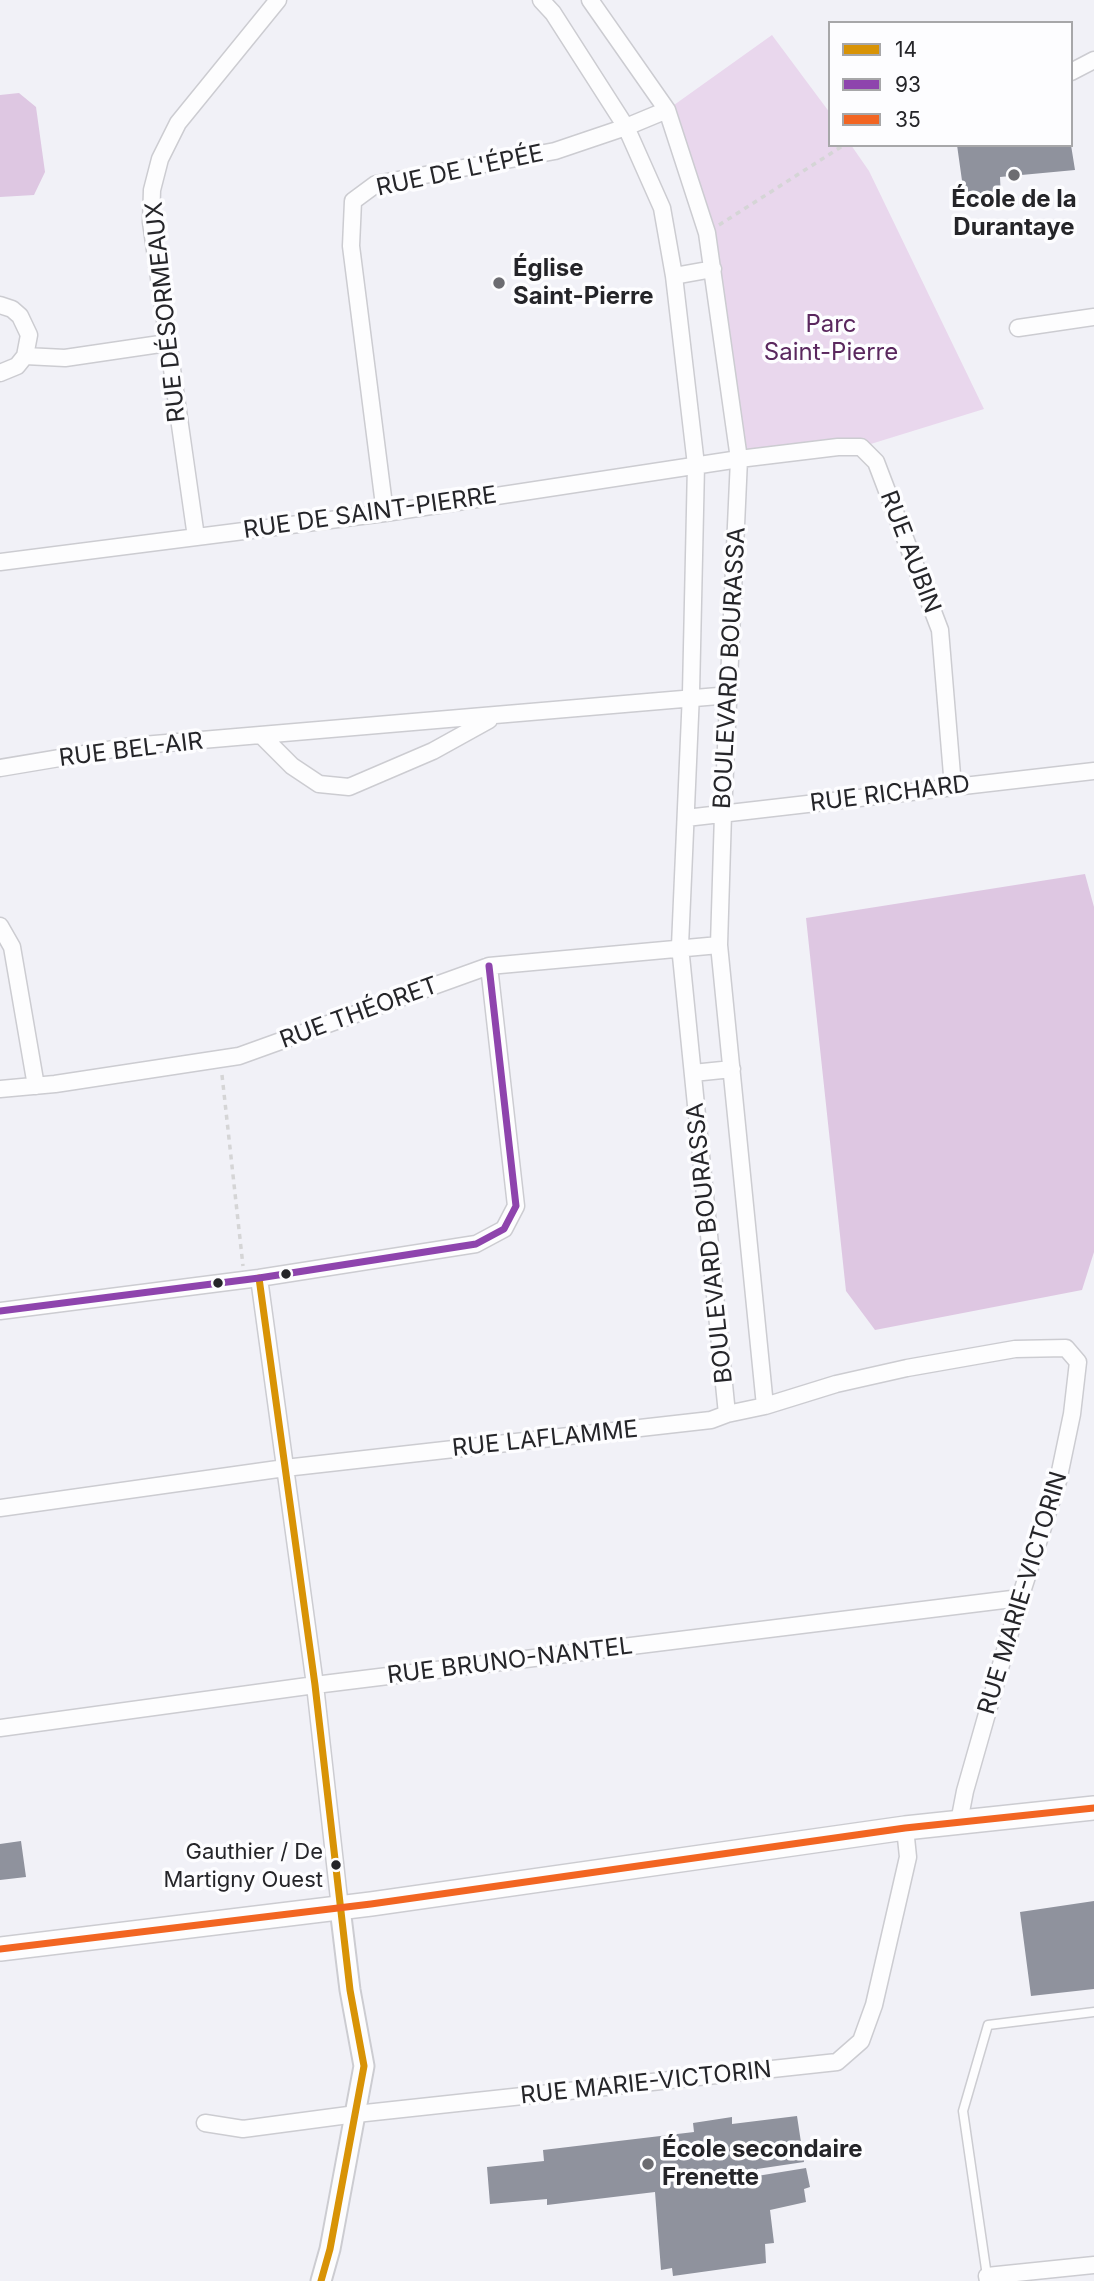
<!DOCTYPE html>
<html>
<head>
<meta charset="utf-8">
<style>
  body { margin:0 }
  #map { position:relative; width:1094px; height:2281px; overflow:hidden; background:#f1f1f7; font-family:Inter,sans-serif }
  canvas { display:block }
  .legend { position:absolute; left:828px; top:21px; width:245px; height:126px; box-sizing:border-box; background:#fdfdff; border:2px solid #a7a7a9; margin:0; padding:9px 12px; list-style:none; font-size:21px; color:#252529 }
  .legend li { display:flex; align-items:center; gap:14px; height:35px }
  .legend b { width:35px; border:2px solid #a7a7a9 }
</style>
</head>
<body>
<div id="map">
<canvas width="1094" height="2281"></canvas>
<ul class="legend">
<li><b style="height:9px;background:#d89306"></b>14</li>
<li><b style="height:9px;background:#8e44ad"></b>93</li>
<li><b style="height:9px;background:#f26522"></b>35</li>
</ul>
</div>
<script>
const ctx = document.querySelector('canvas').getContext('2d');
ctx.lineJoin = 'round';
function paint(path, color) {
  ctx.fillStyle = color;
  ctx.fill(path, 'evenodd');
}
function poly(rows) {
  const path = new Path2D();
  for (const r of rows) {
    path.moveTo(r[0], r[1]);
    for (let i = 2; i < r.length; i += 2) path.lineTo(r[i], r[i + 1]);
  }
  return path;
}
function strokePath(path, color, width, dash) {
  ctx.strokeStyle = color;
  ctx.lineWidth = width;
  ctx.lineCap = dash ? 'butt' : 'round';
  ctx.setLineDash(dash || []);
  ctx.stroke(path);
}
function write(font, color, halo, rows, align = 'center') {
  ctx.font = font + ' Inter,sans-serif';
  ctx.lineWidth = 7;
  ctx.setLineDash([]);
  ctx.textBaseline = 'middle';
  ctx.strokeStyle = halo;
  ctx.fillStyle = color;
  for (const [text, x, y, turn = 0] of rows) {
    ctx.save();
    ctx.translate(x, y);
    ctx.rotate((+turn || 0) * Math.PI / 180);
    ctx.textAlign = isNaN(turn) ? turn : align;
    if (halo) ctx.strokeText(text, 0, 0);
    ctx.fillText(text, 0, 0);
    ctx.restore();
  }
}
const green = poly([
  [772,35,830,113,830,145,851,145,869,171,984,409,861,447,739,459,713,269,667,110]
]);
const forest = poly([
  [19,93,36,107,45,172,34,195,0,197,0,95],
  [1085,874,1094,907,1094,1252,1082,1290,875,1330,846,1291,806,918]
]);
const building = poly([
  [957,145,1071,145,1075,170,1000,177,1001,200,965,202],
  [21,1841,26,1877,0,1880,0,1844],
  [1094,1901,1094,1989,1031,1996,1020,1912],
  [797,2116,804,2162,757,2169,757,2176,806,2168,810,2187,804,2189,806,2202,770,2210,774,2243,765,2244,766,2263,673,2276,672,2268,661,2270,655,2192,547,2205,547,2199,490,2204,487,2167,544,2161,543,2150,694,2132,693,2123,732,2117,732,2124]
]);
const path = poly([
  [719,225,844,145],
  [222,1075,243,1266]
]);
const service = poly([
  [987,2276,963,2111,988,2025,1094,2012]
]);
const minor = poly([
  [541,0,553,13,626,127,662,208,674,276,696,465,691,693,680,946,727,1414],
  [590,0,667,110,707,233,739,459,723,814,719,945,765,1406],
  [1071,72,1094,60],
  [674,276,713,269],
  [0,305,12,309,20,316,29,335,25,356,17,366,0,373],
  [1018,328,1094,317],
  [25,356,65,358,167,343],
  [385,513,351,246,353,201,376,184,555,151,626,127,667,110],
  [196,537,151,222,152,190,160,159,178,123,278,0],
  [0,562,385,513,739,459,838,447,861,447,876,462,940,630,953,787],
  [262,736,292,766,319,784,349,787,433,751,489,720],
  [0,768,131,746,730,695],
  [686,818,1094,771],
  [0,926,12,947,36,1086],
  [693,1073,732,1069],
  [0,1089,55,1084,239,1056,489,966,719,945],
  [259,1278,315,1685,340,1908],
  [0,1311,259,1278,476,1244,504,1229,516,1206,489,966],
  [0,1508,285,1468,711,1420,727,1414,765,1406,836,1384,907,1368,1015,1349,1066,1348,1078,1362,1072,1414,1058,1481,1020,1598,965,1791,959,1822],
  [0,1728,315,1685,1020,1598],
  [205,2123,243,2129,356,2114,837,2062,861,2041,874,2005,908,1857,905,1828],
  [988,2281,987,2276,1094,2265]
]);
const tertiary = poly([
  [321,2281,330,2249,364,2066,350,1990,340,1908]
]);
const secondary = poly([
  [0,1949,371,1904,905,1828,1094,1808]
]);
const bus1 = poly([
  [259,1278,315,1685,350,1990,364,2066,330,2249,321,2281]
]);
const bus2 = poly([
  [0,1311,259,1278,476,1244,504,1229,516,1206,489,966]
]);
const bus3 = poly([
  [0,1949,371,1904,905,1828,1094,1808]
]);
const markers = [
  [1014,175,7,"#6c6c71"],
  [499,283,7,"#6c6c71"],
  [286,1274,6,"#252529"],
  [218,1283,6,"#252529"],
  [336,1865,6,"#252529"],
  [648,2164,7,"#6c6c71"]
];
const busNames = [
  ["Gauthier / De",323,1852],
  ["Martigny Ouest",323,1880]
];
const streetNames = [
  ["RUE DE L'ÉPÉE",460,171,-12],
  ["RUE DÉSORMEAUX",166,312,-96],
  ["RUE DE SAINT-PIERRE",370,513,-8],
  ["RUE AUBIN",910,552,69],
  ["BOULEVARD BOURASSA",730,668,-87],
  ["RUE BEL-AIR",131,750,-7],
  ["RUE RICHARD",890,794,-7],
  ["RUE THÉORET",359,1013,-20],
  ["BOULEVARD BOURASSA",710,1243,-96],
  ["RUE LAFLAMME",545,1439,-6],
  ["RUE MARIE-VICTORIN",1023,1593,-73],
  ["RUE BRUNO-NANTEL",510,1661,-7],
  ["RUE MARIE-VICTORIN",646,2083,-6]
];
const poiNames = [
  ["École de la",1014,200,"center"],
  ["Durantaye",1014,228,"center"],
  ["Église",513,269],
  ["Saint-Pierre",513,297],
  ["École secondaire",662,2150],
  ["Frenette",662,2178]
];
const parkNames = [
  ["Parc",831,325],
  ["Saint-Pierre",831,353]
];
paint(green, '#e9d7ed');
paint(forest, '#dec7e2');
paint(building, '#8f929d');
strokePath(service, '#ccccd1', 11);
strokePath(minor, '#ccccd1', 19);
strokePath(tertiary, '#ccccd1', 23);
strokePath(secondary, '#ccccd1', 26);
strokePath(path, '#d5d5d6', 3.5, [5, 5]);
strokePath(service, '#fdfdfe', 8);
strokePath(minor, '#fdfdfe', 16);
strokePath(tertiary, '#fdfdfe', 19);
strokePath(secondary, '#fdfdfe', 23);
strokePath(bus1, '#d89306', 7);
strokePath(bus2, '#8e44ad', 7);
strokePath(bus3, '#f26522', 7);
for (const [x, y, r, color] of markers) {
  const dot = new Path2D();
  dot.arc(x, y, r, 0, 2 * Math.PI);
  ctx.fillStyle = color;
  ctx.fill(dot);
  strokePath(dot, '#fdfdff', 2.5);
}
write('22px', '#252529', '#fdfdff', busNames, 'right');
write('24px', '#252529', '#fdfdff', streetNames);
write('bold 24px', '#252529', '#fdfdff', poiNames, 'left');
write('24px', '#5a275e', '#fdfdff', parkNames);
</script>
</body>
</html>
